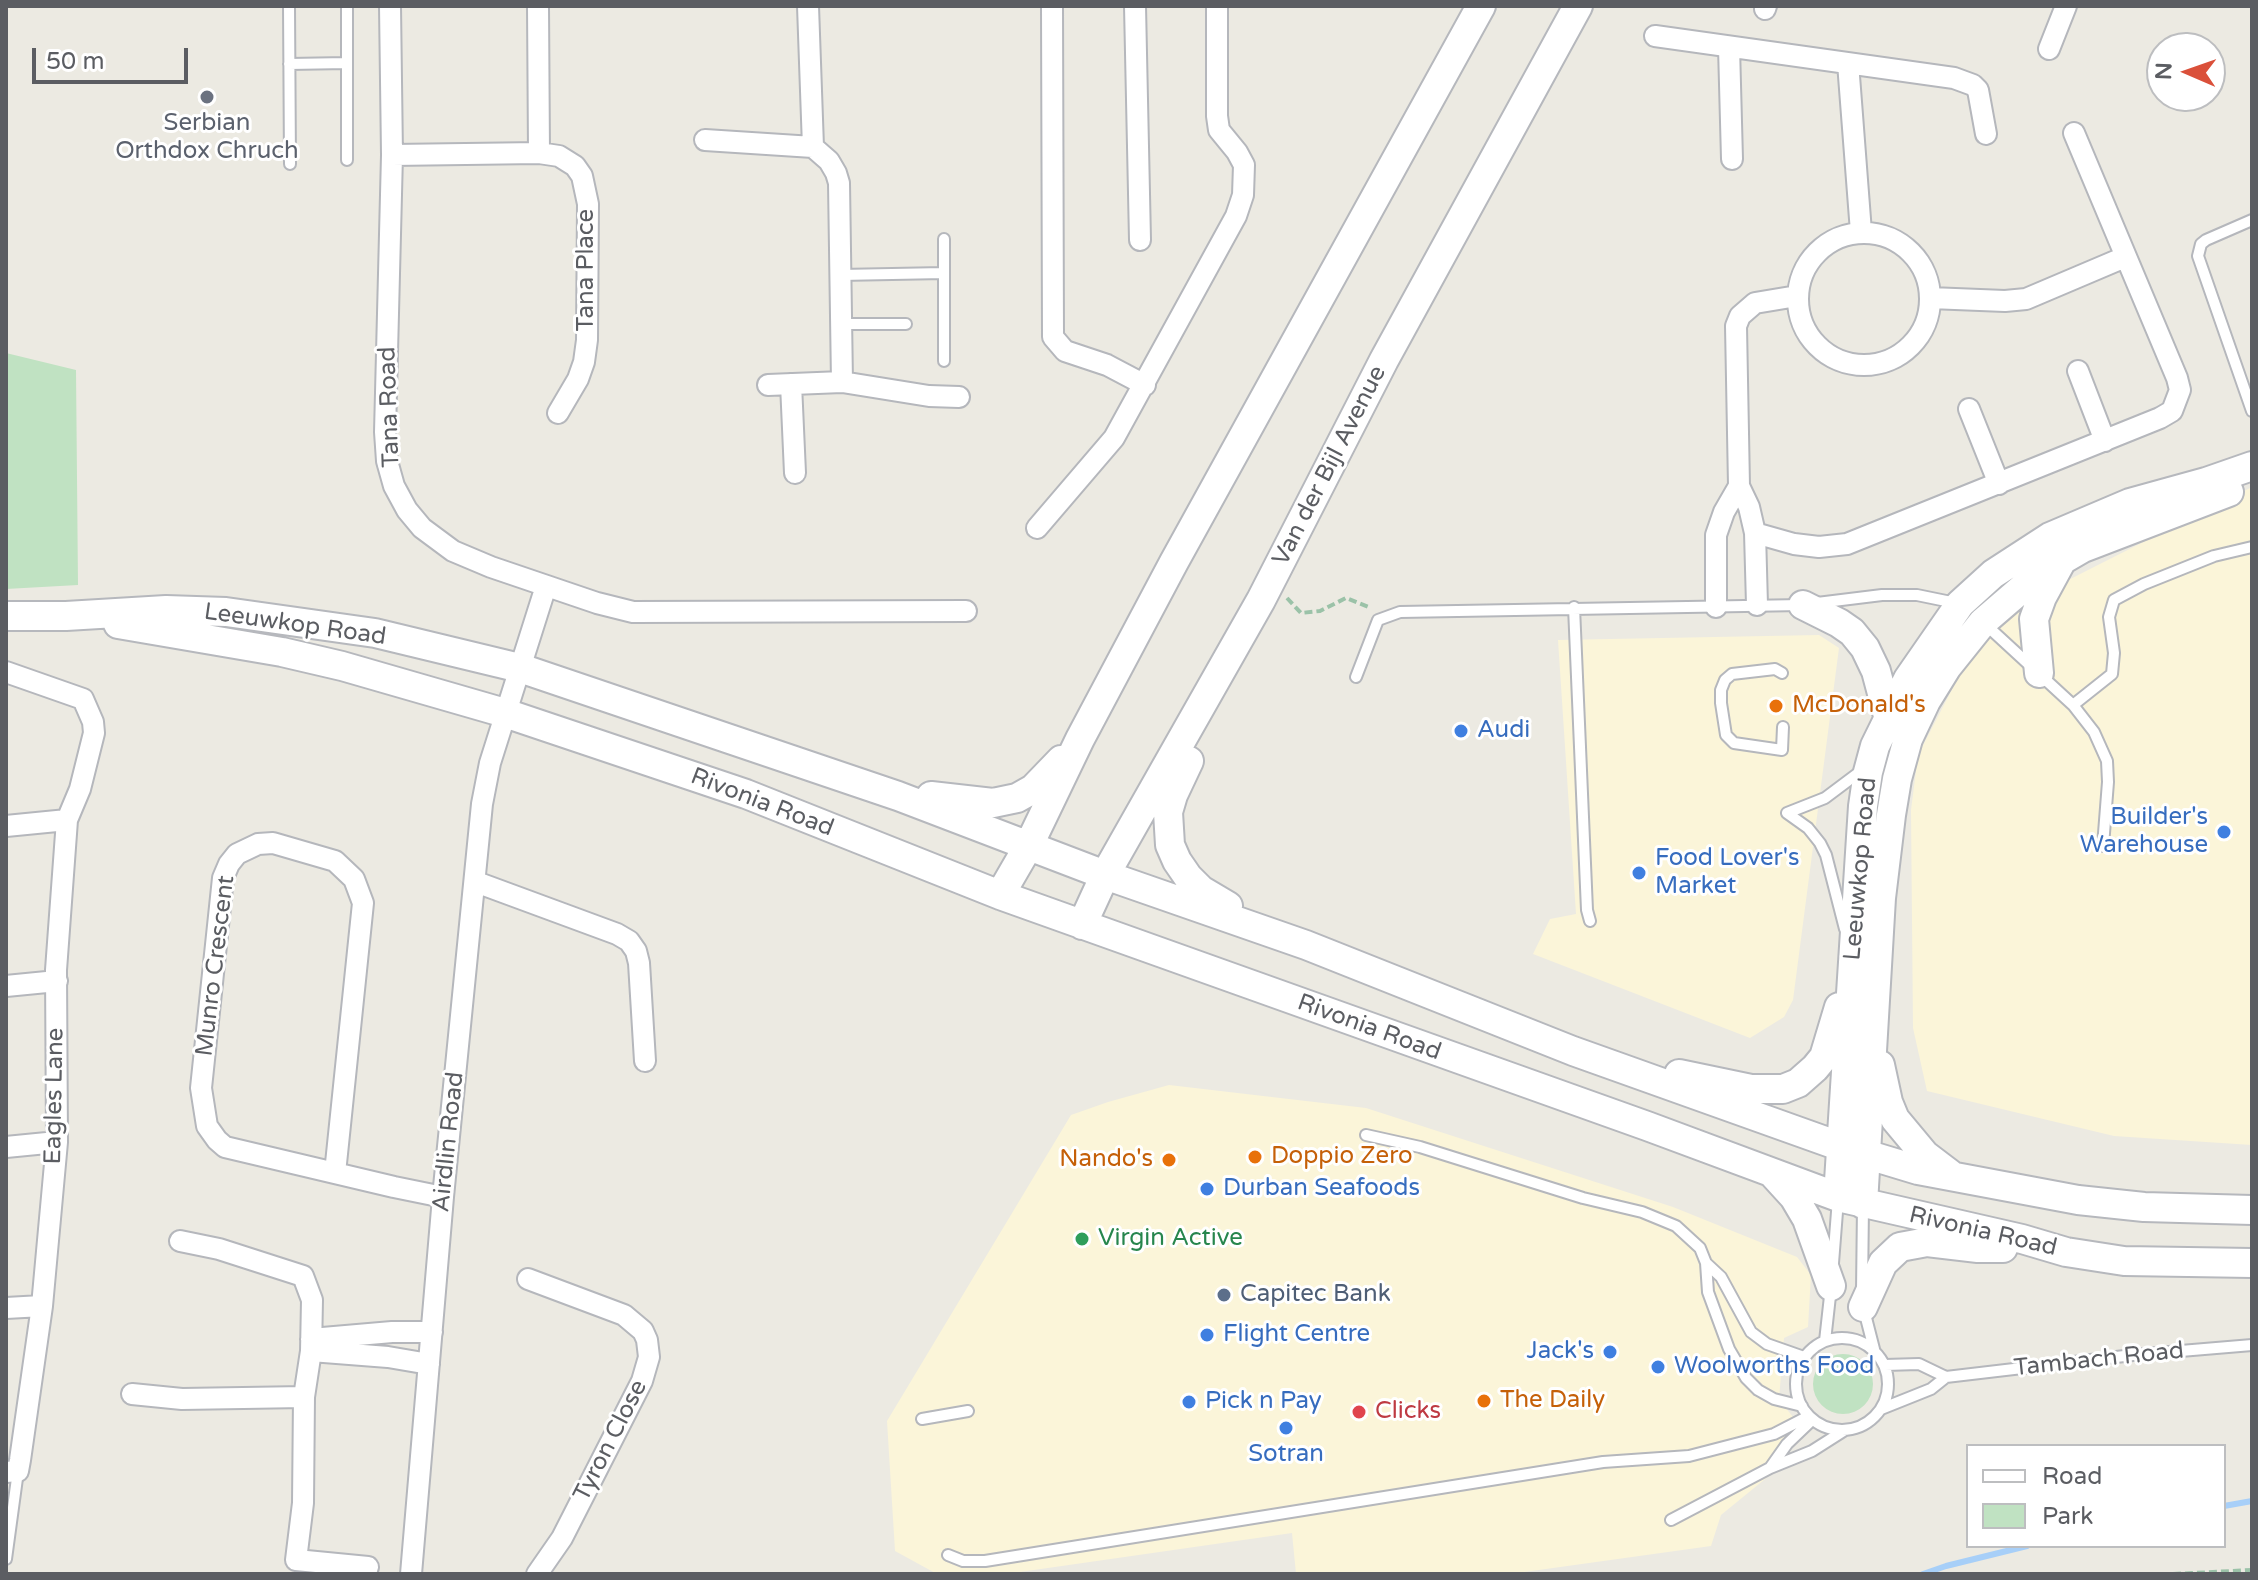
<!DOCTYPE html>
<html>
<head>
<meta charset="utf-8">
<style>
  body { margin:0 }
  #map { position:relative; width:2258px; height:1580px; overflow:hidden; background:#eceae2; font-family:"Varela Round",sans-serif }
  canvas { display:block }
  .frame { position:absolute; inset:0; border:8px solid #5b5d62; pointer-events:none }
  .legend { position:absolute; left:1966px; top:1444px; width:260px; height:104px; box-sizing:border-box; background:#fff; border:2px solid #bdbec0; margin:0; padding:10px 14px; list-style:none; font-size:24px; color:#5b5d62 }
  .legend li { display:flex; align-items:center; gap:16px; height:40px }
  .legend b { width:40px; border:2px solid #bdbec0 }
  .north { position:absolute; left:2146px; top:32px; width:80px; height:80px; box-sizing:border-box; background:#fff; border:2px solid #bdbec0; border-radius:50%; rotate:272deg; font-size:22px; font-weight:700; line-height:32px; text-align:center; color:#5b5d62 }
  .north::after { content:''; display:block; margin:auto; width:28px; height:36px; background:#da503a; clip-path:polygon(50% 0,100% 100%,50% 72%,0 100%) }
  .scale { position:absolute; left:32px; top:48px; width:156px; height:36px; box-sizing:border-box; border:4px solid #5b5d62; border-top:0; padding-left:10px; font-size:24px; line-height:28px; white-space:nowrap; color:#5b5d62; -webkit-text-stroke:6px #fff; paint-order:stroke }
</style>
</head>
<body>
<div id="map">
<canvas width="2258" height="1580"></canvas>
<div class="frame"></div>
<ul class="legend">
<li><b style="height:10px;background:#fff"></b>Road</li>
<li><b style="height:22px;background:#c0e2c2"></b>Park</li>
</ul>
<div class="north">N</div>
<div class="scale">50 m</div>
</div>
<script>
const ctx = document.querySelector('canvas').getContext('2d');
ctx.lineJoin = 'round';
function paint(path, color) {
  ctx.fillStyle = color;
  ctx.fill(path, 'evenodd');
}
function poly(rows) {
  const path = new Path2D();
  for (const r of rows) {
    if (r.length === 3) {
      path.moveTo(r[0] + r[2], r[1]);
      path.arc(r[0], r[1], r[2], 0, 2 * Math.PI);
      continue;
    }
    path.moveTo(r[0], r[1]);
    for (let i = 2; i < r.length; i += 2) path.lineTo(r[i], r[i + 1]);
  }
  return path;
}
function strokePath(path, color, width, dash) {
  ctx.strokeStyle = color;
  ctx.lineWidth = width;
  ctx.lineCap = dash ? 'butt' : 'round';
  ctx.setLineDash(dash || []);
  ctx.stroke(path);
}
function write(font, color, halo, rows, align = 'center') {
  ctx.font = font + ' "Varela Round",sans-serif';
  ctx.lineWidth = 6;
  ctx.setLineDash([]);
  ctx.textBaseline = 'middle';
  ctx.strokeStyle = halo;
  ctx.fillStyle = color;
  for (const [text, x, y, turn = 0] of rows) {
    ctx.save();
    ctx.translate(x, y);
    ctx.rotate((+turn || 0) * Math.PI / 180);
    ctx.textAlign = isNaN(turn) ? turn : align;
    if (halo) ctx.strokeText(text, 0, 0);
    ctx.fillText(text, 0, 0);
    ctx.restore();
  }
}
const commercial = poly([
  [2252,487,2252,1145,2114,1136,1927,1091,1913,1028,1911,810,1918,755,1960,674,2015,607],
  [1819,635,1839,648,1793,1000,1784,1017,1750,1038,1533,954,1550,919,1576,914,1558,640],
  [1169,1085,1366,1108,1673,1207,1797,1257,1811,1275,1808,1327,1784,1338,1779,1399,1803,1430,1781,1466,1721,1515,1711,1546,1510,1574,1296,1574,1292,1533,1006,1574,937,1574,895,1551,887,1421,1071,1115,1108,1102]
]);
const green = poly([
  [6,353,76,370,78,585,6,589],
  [1843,1384,30]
]);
const stream = poly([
  [2224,1506,2252,1501],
  [1923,1574,1946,1566,2027,1546]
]);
const path = poly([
  [1287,598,1301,613,1320,611,1346,598,1371,608],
  [2173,1574,2252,1570]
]);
const lane = poly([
  [289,6,290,164],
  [289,64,347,63],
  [347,160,347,6],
  [2252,220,2206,240,2201,244,2198,256,2252,411],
  [944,239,944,273],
  [840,275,944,273,944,361],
  [841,324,906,324],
  [1817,603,1882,595,1917,595,1956,603],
  [1574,607,1587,910,1590,921],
  [1985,624,2073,705,2094,732,2107,761,2108,782,2103,846],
  [1782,673,1775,669,1732,674,1725,680,1721,690,1721,703,1726,735,1734,743,1782,750,1783,727],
  [1356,677,1378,620,1400,612,1802,605],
  [2073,705,2112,674,2114,653,2109,617,2114,600,2144,584,2214,556,2252,547],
  [1787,813,1808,828,1820,843,1826,855,1845,929],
  [1787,813,1825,798,1861,771],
  [1366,1135,1420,1147,1583,1198,1642,1212,1676,1226,1700,1248,1706,1263,1708,1292,1729,1349,1746,1378,1758,1390,1774,1399,1802,1406],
  [1706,1263,1721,1277,1751,1332,1767,1344,1804,1357],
  [1833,1263,1838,1199],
  [1862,1290,1863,1206],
  [1864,1310,1874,1349],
  [1842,1384,46],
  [1825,1341,1831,1287],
  [1885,1365,1919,1364,1946,1377],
  [1881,1409,1931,1389,1946,1377,2133,1355,2252,1345],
  [922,1419,968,1411],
  [1770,1468,1787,1444,1810,1422],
  [1671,1520,1770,1468,1812,1451,1845,1430],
  [948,1555,963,1561,985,1561,1603,1462,1689,1456,1774,1434,1809,1416],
  [6,1559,18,1471]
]);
const street = poly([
  [390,6,392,155,385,432,387,461,394,486,407,510,422,528,453,551,491,567,597,603,633,612,966,611],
  [538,6,539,153],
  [808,6,813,147,829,161,836,173,839,183,842,382],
  [1052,6,1053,337,1065,351,1107,365,1145,385],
  [1135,6,1140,240],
  [1765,9,1766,6],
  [1655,36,1954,78,1973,85,1978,90,1986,134],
  [1729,47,1732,159],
  [2049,49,2066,6],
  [1848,63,1861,232],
  [705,140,813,147],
  [392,155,539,153,559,156,575,166,582,176,588,204,587,340,584,362,578,379,558,413],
  [1864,299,66],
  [1930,298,2005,301,2026,299,2125,257],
  [2078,371,2105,441],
  [791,384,795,473],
  [768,385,842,382,929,396,959,397],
  [1969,409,1999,484],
  [1037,528,1114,438,1236,216,1243,195,1244,165,1237,152,1219,130,1217,116,1217,6],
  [1755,533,1794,544,1819,547,1847,544,2160,418,2172,411,2180,390,2177,378,2074,133],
  [1757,605,1755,533,1749,507,1739,486,1736,326,1740,316,1755,303,1797,296],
  [1716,607,1716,535,1724,512,1739,486],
  [6,672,83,699,93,722,94,733,80,789,67,820,56,970,57,1142,42,1306,20,1460,18,1471,6,1472],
  [6,826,67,820],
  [476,882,617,934,629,941,636,951,639,963,645,1061],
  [6,986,57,981],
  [6,1147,57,1142],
  [335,1173,363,903,354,879,335,861,273,843,258,844,237,854,229,864,223,878,201,1088,207,1126,217,1140,225,1147,394,1187,443,1197],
  [180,1241,219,1249,303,1276,312,1300,311,1351,304,1397],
  [528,1279,624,1315,643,1331,647,1340,649,1357,642,1381,562,1538,537,1574],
  [6,1308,42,1306],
  [311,1339,392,1332,432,1332],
  [311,1351,388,1357,429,1364],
  [132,1394,182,1399,304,1397,303,1503,296,1560,368,1567],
  [411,1574,443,1197,482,804,490,763,546,586]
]);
const secondary = poly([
  [1803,605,1839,623,1852,632,1865,648,1876,671,1888,716],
  [6,616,66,616,166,610,226,612,375,633,520,668,898,796,1105,875,1306,945,1573,1051,1842,1147,1918,1170,2078,1200,2144,1207,2252,1210],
  [118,624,282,652,342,666,505,713,746,794,1000,895,1647,1126,1838,1197,2022,1239,2066,1252,2124,1261,2252,1263],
  [2039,673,2034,619,2042,597,2061,562],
  [1189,761,1173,795,1168,812,1170,845,1177,861,1188,877,1201,890,1228,906],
  [931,796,993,803,1017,798,1033,789,1061,760],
  [1000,895,1029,845,1080,739,1174,562,1481,6],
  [1082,925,1105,875,1261,600,1384,360,1578,6],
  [1880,1065,1888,1102,1895,1119,1925,1155,1950,1174],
  [1679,1074,1751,1089,1783,1089,1798,1083,1815,1068,1824,1057,1839,1007],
  [1773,1174,1794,1197,1807,1219,1831,1286],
  [1838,1197,1863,806,1868,772,1875,746,1908,679,1960,604,1993,574,2050,537,2130,503,2206,482,2252,466],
  [1863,1204,1881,898,1891,815,1897,779,1908,739,1926,701,1947,667,1983,622,2040,573,2083,548,2229,492],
  [1863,1307,1883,1263,1900,1247,1927,1242,1978,1248,2003,1248]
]);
const markers = [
  [207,97,8,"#6b7280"],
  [1776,706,8,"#e8710a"],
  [1461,731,8,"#3f7fe0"],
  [2224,832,8,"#3f7fe0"],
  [1639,873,8,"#3f7fe0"],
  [1255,1157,8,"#e8710a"],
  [1169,1160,8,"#e8710a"],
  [1207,1189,8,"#3f7fe0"],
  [1082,1239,8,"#2e9e5b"],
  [1224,1295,8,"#5c6f8a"],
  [1207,1335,8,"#3f7fe0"],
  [1610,1352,8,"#3f7fe0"],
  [1658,1367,8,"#3f7fe0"],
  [1484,1401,8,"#e8710a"],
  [1189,1402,8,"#3f7fe0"],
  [1359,1412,8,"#e0444e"],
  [1286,1428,8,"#3f7fe0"]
];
const worshipNames = [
  ["Serbian",207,124],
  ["Orthdox Chruch",207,152]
];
const streetNames = [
  ["Tana Place",587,270,-90],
  ["Tana Road",390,407,-92],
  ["Van der Bijl Avenue",1330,466,-63],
  ["Leeuwkop Road",295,625,8],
  ["Rivonia Road",762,803,21],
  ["Leeuwkop Road",1861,869,-85],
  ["Munro Crescent",216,966,-83],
  ["Rivonia Road",1369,1028,20],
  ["Eagles Lane",55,1096,-89],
  ["Airdlin Road",449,1142,-84],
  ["Rivonia Road",1983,1232,13],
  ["Tambach Road",2099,1360,-6],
  ["Tyron Close",611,1441,-63]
];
const foodNames = [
  ["McDonald's",1792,706],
  ["Doppio Zero",1271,1157],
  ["Nando's",1153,1160,"right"],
  ["The Daily",1500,1401]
];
const shopNames = [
  ["Audi",1477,731],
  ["Builder's",2208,818,"right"],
  ["Warehouse",2208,846,"right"],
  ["Food Lover's",1655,859],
  ["Market",1655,887],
  ["Durban Seafoods",1223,1189],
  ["Flight Centre",1223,1335],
  ["Jack's",1594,1352,"right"],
  ["Woolworths Food",1674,1367],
  ["Pick n Pay",1205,1402],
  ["Sotran",1286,1455,"center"]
];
const leisureNames = [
  ["Virgin Active",1098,1239]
];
const serviceNames = [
  ["Capitec Bank",1240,1295]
];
const healthNames = [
  ["Clicks",1375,1412]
];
paint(commercial, '#fbf5d9');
paint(green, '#c0e2c2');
strokePath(stream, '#a7cff8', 6);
strokePath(lane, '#b5b7bc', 14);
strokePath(street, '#b5b7bc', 24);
strokePath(secondary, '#b6b8bd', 32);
strokePath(path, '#9bc2a8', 4, [8, 4]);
strokePath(lane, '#fff', 10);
strokePath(street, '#fff', 20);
strokePath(secondary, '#fff', 28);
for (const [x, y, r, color] of markers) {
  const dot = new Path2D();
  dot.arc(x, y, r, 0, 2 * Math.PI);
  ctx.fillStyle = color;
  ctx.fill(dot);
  strokePath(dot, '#fff', 3);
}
write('24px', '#5b616d', '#fff', worshipNames);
write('24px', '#5b5d62', '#fff', streetNames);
write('24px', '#c56008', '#fff', foodNames, 'left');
write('24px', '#366cbe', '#fff', shopNames, 'left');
write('24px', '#27864d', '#fff', leisureNames, 'left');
write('24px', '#4e5e75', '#fff', serviceNames, 'left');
write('24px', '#be3a42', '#fff', healthNames, 'left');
</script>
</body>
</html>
